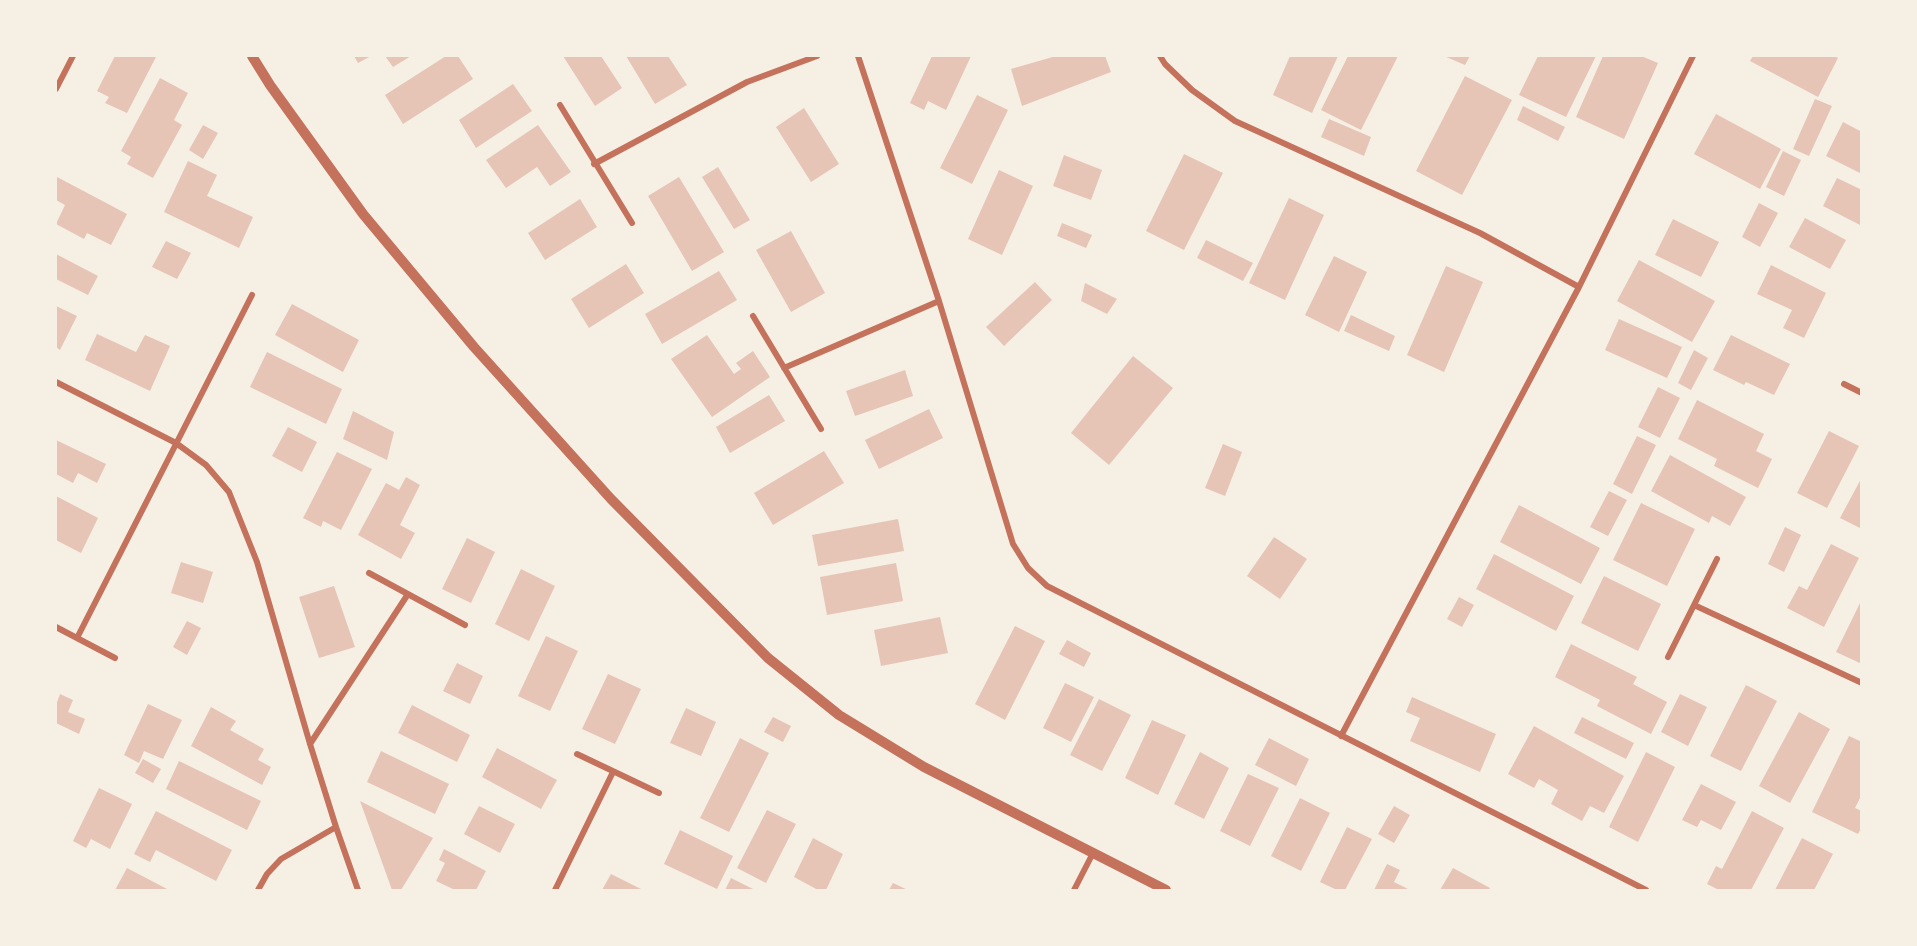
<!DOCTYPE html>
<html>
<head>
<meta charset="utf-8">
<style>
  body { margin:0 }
  #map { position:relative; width:1917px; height:946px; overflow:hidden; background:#f6efe4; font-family:"Crimson Pro",serif }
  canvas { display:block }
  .frame { position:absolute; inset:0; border:57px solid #f6efe4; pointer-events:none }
</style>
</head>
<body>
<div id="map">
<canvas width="1917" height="946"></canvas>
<div class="frame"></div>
</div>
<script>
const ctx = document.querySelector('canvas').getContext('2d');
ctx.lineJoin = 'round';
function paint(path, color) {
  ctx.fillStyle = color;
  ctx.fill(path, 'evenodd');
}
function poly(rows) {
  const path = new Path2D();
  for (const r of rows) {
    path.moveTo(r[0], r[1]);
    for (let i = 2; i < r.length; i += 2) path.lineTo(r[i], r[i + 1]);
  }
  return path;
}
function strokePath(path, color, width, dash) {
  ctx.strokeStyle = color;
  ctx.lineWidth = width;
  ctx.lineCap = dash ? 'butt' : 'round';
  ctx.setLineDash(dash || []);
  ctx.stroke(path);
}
const building = poly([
  [115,56,153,56,156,57,127,113,105,103,109,97,97,91],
  [354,56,371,56,358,63],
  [385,56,411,56,393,67],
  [446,56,458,56,473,79,403,124,385,95],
  [563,56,601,56,622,88,595,106],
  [626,56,668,56,687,85,655,104],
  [932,56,971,56,946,110,928,101,924,110,910,103],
  [1056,56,1105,56,1111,72,1022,106,1011,69],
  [1290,56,1338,56,1312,113,1273,95],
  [1348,56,1398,56,1361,130,1321,110],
  [1444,56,1470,56,1465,65],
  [1538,56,1596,56,1566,117,1519,95],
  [1603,56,1641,56,1658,63,1624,139,1576,117],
  [1753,56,1834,56,1838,58,1818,97,1750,61],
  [1465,76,1512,100,1462,195,1416,171],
  [160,78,188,93,174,120,182,125,153,178,127,164,131,157,121,151],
  [513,84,532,111,476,148,459,120],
  [977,95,1008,110,972,184,940,168],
  [1815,99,1832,106,1809,156,1793,149],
  [1523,106,1565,127,1558,141,1517,120],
  [804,108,839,164,811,182,776,127],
  [1716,114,1781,149,1760,189,1694,154],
  [1329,119,1371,137,1364,156,1321,137],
  [1843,122,1862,132,1862,174,1826,156],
  [203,125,218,133,203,159,189,150],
  [538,125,571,172,550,186,537,167,506,188,486,160],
  [1783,151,1801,160,1784,196,1766,187],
  [1184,154,1223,173,1184,250,1146,231],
  [1064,155,1102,170,1091,200,1053,186],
  [188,161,217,175,207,196,253,217,239,248,164,212],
  [718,167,750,220,734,229,702,177],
  [999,170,1033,186,1002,255,968,239],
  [57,177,127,214,111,245,87,233,84,239,56,224,65,205,56,200],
  [679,177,724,252,692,271,648,196],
  [1837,178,1862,190,1862,226,1823,206],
  [1289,198,1324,215,1285,300,1249,283],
  [580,199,597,227,545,260,528,233],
  [1759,203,1778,213,1760,247,1742,237],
  [1805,218,1846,240,1830,269,1789,247],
  [1673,219,1719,242,1701,277,1655,255],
  [1062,223,1092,235,1086,248,1057,236],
  [791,231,825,293,791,312,756,250],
  [1206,240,1253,263,1243,281,1197,258],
  [166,241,191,253,177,279,152,267],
  [56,254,98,276,88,295,56,279],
  [1334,256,1367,272,1339,332,1305,315],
  [1639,260,1715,301,1692,342,1617,301],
  [626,264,644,293,589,328,571,299],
  [1771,265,1826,293,1804,338,1783,328,1792,310,1757,294],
  [1446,266,1483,282,1444,372,1407,355],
  [719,271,737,300,662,344,645,314],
  [1035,282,1052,300,1004,346,986,327],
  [1085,283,1117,299,1107,314,1081,301],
  [292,304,359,340,343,372,275,335],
  [56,306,77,316,60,350,56,347],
  [1351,315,1395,336,1389,351,1344,331],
  [1619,319,1682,347,1667,378,1605,350],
  [97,334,136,352,145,335,170,346,150,391,85,360],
  [707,335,734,374,741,369,736,363,753,351,770,377,712,417,671,359],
  [1731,335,1790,364,1774,395,1746,382,1744,385,1713,370],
  [1694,350,1708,358,1691,390,1678,383],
  [267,352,342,389,326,424,250,387],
  [1133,356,1173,388,1109,465,1071,433],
  [905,370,913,396,855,416,846,391],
  [1658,387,1680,398,1660,438,1638,427],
  [769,395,785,421,730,453,716,427],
  [1697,400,1764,434,1756,451,1772,459,1758,488,1714,466,1717,459,1678,439],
  [929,409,943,438,879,469,865,440],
  [353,411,394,432,387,460,343,439],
  [288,427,317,442,302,472,272,456],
  [1829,431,1859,446,1827,508,1797,493],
  [1637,436,1656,445,1632,494,1613,484],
  [56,440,106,464,97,483,78,473,73,483,56,474],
  [1223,444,1242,452,1225,496,1205,488],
  [824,451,844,483,773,525,754,493],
  [337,452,372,469,341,530,323,521,321,527,303,518],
  [1670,455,1746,497,1730,526,1712,516,1709,523,1651,491],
  [406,477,420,485,400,525,415,533,401,559,358,535,386,483,399,490],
  [1862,477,1862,529,1840,518],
  [1609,491,1627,500,1608,536,1590,527],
  [56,496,98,518,81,553,56,540],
  [1641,503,1695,529,1667,586,1613,560],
  [1519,505,1600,548,1581,584,1500,542],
  [898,519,904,551,818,566,812,535],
  [1785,527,1801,535,1784,572,1768,564],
  [1274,537,1307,559,1280,599,1247,576],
  [467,538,495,552,471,603,442,589],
  [1831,544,1859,558,1824,627,1787,608,1799,586,1807,590],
  [1494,554,1574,596,1556,631,1476,589],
  [181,562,213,572,203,603,171,593],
  [896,563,903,601,827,615,820,577],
  [521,569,555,586,529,641,495,624],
  [1604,576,1661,604,1638,651,1581,623],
  [334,586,355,647,319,658,299,597],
  [1459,597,1474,605,1462,627,1447,619],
  [1862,599,1862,664,1836,652],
  [940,617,948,653,881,666,874,630],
  [187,621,201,628,187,655,173,647],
  [1015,626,1045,641,1005,720,975,704],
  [546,636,578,651,550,711,518,696],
  [1067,640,1091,653,1084,667,1059,654],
  [1571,644,1637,677,1633,684,1667,702,1651,734,1597,706,1600,700,1555,677],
  [457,663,483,676,470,704,443,691],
  [608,674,641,689,615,744,582,729],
  [1065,683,1094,697,1071,742,1043,728],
  [1746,685,1777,701,1741,771,1710,756],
  [60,694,73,700,68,712,85,719,79,734,56,723,56,705],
  [1680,694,1707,707,1688,746,1661,732],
  [1412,697,1496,734,1480,772,1410,741,1420,718,1406,712],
  [1099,699,1131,715,1102,771,1070,755],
  [148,704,182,720,163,759,144,751,139,763,124,755],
  [412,705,470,735,457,762,398,733],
  [211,707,236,721,230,730,264,749,258,760,271,767,262,785,191,746],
  [686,708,716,722,701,756,670,743],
  [1799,712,1830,729,1790,803,1759,786],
  [773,717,791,726,783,742,764,732],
  [1582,717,1634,743,1626,759,1574,733],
  [1152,720,1186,735,1158,795,1125,778],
  [1534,726,1624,776,1604,813,1590,806,1582,821,1551,804,1558,790,1539,779,1534,788,1508,774],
  [1849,736,1862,742,1862,794,1855,808,1862,811,1862,827,1858,834,1812,812],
  [740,738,769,753,729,832,700,818],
  [1269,738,1309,759,1296,786,1255,765],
  [497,748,557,780,541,809,482,777],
  [381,751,449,784,435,814,367,782],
  [1200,752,1229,768,1204,819,1174,804],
  [1646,752,1675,767,1638,842,1609,827],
  [143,759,161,769,153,783,135,773],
  [179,761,261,801,247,830,166,789],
  [1248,774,1279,788,1250,846,1220,831],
  [1701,784,1736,802,1721,830,1701,820,1697,827,1682,820],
  [99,788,132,804,110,849,91,839,86,848,73,841],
  [1300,798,1330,813,1301,871,1271,856],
  [360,801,433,838,401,890,392,890],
  [479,806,515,824,500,853,464,834],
  [1394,806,1410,815,1394,843,1378,834],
  [767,810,796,824,766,883,737,868],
  [156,811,232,850,216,881,156,850,150,862,134,854],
  [1752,811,1784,828,1751,890,1719,890,1707,884,1716,866,1722,869],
  [1347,827,1372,839,1345,890,1337,890,1320,882],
  [680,830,733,856,717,889,664,864],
  [813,838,843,854,826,890,818,890,794,877],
  [1802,838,1833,854,1814,890,1775,890],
  [444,849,486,871,476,890,455,890,436,881,445,863,439,860],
  [1387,864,1400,870,1394,882,1410,890,1374,890],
  [127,868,169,890,115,890],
  [1453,868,1490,888,1489,890,1440,890],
  [611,874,643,890,602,890],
  [731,878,755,890,725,890],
  [893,883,908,890,889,890]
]);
const minor = poly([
  [858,56,939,301,1013,544,1028,568,1047,586,1646,890],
  [1160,56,1165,64,1192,90,1235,121,1480,233,1579,287],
  [56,89,73,56],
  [560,105,632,223],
  [594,164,747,82,817,56],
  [753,316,821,429],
  [784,368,939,301],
  [56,382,176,443,206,465,229,492,257,562,310,744,336,827,358,890],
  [1844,384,1862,393],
  [369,573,465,625],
  [1694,605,1862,683],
  [56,627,115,658],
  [77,638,252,295],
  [1668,657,1717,559],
  [1341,736,1579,287,1693,56],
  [310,744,408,594],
  [577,754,659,793],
  [258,890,267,874,281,859,336,827],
  [555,890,613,772],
  [1074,890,1093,853]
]);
const tertiary = poly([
  [252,56,270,85,363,214,474,347,611,499,768,658,839,715,924,767,1166,890]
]);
paint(building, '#e6c5b7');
strokePath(minor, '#c5725c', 6);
strokePath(tertiary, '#c5725c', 10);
</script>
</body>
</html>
